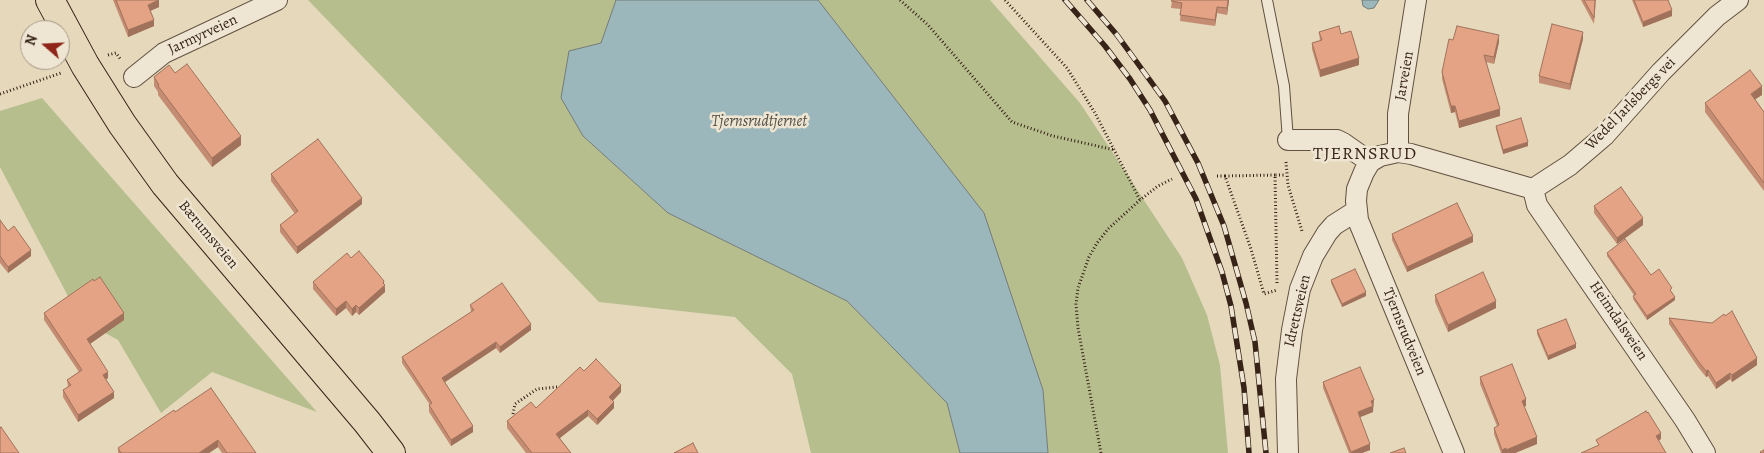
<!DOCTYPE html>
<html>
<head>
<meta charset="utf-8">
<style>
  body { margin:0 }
  #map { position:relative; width:1764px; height:453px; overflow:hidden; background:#e5d8bb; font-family:Alegreya,serif }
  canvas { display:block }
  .north { position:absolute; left:20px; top:20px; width:50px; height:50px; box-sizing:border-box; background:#eee6d3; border:1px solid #a59888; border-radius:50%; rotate:289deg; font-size:14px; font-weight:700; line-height:20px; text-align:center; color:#372317 }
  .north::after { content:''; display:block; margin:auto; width:18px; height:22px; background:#8f2418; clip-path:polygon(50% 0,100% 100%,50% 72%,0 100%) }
</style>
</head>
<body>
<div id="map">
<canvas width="1764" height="453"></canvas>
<div class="north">N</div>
</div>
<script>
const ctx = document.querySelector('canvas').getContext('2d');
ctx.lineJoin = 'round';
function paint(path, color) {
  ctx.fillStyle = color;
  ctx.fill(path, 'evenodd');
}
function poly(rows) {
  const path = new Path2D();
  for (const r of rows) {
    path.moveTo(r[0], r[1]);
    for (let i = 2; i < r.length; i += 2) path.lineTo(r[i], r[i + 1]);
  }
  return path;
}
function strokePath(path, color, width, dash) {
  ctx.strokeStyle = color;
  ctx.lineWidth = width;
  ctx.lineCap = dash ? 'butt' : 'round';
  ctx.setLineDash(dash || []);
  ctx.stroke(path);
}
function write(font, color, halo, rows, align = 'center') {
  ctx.font = font + ' Alegreya,serif';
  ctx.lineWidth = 5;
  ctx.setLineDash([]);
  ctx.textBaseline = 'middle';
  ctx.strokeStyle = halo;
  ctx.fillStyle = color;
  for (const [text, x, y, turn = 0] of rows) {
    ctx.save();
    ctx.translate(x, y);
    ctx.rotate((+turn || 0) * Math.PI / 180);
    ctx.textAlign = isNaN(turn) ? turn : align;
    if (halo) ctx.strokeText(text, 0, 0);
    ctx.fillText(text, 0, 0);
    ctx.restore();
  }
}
const green = poly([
  [308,0,616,0,601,43,583,136,668,213,847,301,947,403,960,453,811,453,792,374,735,317,599,302],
  [818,0,990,0,1080,103,1182,258,1207,315,1220,365,1228,453,1048,453,1043,390],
  [42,98,317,412,212,372,161,413,118,340,80,319,0,167,0,111]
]);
const water = poly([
  [616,0,818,0,984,213,1043,390,1048,453,960,453,947,403,847,301,668,213,583,136,561,98,569,51,601,43,616,0],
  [1362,0,1379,0,1374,8,1368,9,1363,6,1362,0]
]);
const path = poly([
  [900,0,928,25,1012,122,1053,136,1115,150],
  [1005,0,1067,68,1095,113,1140,200],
  [108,55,116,53,121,60],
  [0,94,61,73],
  [1286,162,1288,185,1302,231],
  [1217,176,1225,176,1251,249,1264,294,1277,290],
  [1225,176,1275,175],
  [1277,283,1275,175,1286,175],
  [513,414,515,404,537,389,557,387],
  [1101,453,1078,328,1076,304,1078,288,1089,257,1097,243,1108,229,1140,200,1158,186,1172,179]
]);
const lane = poly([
  [1267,0,1284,86,1288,140]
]);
const street = poly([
  [134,77,164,53,277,0],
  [1288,140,1337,140,1343,143,1370,162],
  [1398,152,1398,114,1416,0],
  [1533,189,1537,205,1685,420,1705,453],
  [1288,453,1286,379,1292,330,1300,289,1313,256,1327,233,1334,225,1356,211],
  [1454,453,1358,220,1356,201,1357,189,1364,172,1370,162,1380,156,1398,152,1411,154,1533,189,1570,165,1604,136,1661,72,1717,16,1738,0]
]);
const primary = poly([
  [50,0,85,65,122,124,165,184,367,422,391,453]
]);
const rail = poly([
  [1065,0,1105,46,1130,79,1150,110,1196,199,1222,272,1231,306,1244,388,1249,453],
  [1087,0,1117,35,1165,101,1198,163,1224,226,1246,303,1255,342,1266,453]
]);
const wall = poly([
  [113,0,159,0,159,7,150,11,154,26,128,37],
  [1172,0,1229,0,1227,15,1217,13,1215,26,1180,21,1181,9,1171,8],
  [1581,0,1596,0,1594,24],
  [1632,0,1668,0,1672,16,1643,27],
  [1319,32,1341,34,1359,65,1320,77,1312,49,1312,43,1320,41],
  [1583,39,1570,90,1539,83,1539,76],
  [1453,40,1499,42,1494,64,1486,62,1500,116,1459,128,1455,112,1451,113,1442,79,1442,72],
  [175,73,241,145,212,167,158,95,158,92,154,86,154,77],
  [1762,95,1755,99,1764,112,1764,191,1705,112,1705,103],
  [1496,126,1528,146,1503,154,1496,129],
  [271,174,362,204,297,254,280,232,280,225,295,214,271,181],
  [1594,206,1643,225,1617,244,1594,213],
  [0,220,8,231,31,256,8,273,0,263],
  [1392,234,1473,242,1407,272,1392,240],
  [1607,253,1651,275,1672,292,1675,300,1647,320,1633,299,1634,295,1607,256],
  [351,258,384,284,385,292,359,315,356,312,352,316,346,308,336,316,313,289,313,282],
  [1331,280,1366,296,1342,307,1331,283],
  [1435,295,1496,308,1448,332,1435,302],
  [470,305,531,330,500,353,496,348,445,382,473,432,451,446,429,412,429,405,430,405,402,363,402,357,471,312],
  [44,313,124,320,90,344,108,378,106,379,114,398,78,422,63,397,63,390,68,387,67,380,79,372,44,320],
  [1669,318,1757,365,1732,382,1730,379,1716,389,1708,376,1706,377,1698,367,1669,324],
  [1537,330,1576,348,1548,360,1537,334],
  [584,371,621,392,613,401,614,408,597,425,588,416,560,438,571,453,526,453,507,428,507,421,536,408],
  [1480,377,1526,406,1524,406,1537,444,1515,453,1501,453,1494,434,1494,428,1497,426,1480,384],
  [1323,382,1374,406,1373,406,1373,412,1360,417,1370,450,1362,453,1349,453,1323,388],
  [175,412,256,453,222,453,218,447,209,453,118,453,118,448]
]);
const shadedWall = poly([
  [159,0,159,7,148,12,148,5],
  [1228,0,1229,0,1227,15,1227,8],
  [1217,7,1217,13,1215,26,1215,20],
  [1672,10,1672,16,1643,27,1643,22],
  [154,20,154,26,128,37,128,30],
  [1583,32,1583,39,1570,90,1570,84],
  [1499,35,1499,42,1494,64,1494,57],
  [1359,58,1359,65,1320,77,1320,70],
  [1762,86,1762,95,1751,102,1751,94],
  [1451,106,1455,106,1455,112,1451,113],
  [1500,109,1500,116,1459,128,1459,121],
  [241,136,241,145,212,167,212,158],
  [1528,142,1528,146,1503,154,1503,150],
  [362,198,362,204,297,254,297,247],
  [1643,218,1643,225,1617,244,1617,238],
  [1473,236,1473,242,1407,272,1407,267],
  [31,250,31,256,8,273,8,267],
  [384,281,384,287,385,285,385,292,359,315,359,308],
  [1366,292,1366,296,1342,307,1342,304],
  [1675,297,1675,300,1647,320,1647,316],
  [346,301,346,308,336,316,336,309],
  [1496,301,1496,308,1448,332,1448,325],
  [356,305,356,312,352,316,352,309],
  [124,313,124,320,87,346,87,339],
  [531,324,531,330,500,353,500,347],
  [496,342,496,348,442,384,442,378],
  [1576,344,1576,348,1548,360,1548,356],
  [1757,358,1757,365,1732,382,1732,375],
  [1708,370,1708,376,1706,377,1706,371],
  [108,372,108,378,103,381,103,375],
  [1730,373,1730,379,1716,389,1716,383],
  [621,385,621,392,609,404,609,397],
  [114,392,114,398,78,422,78,415],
  [1526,399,1526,406,1522,407,1522,401],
  [1374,400,1373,412,1358,418,1358,412,1371,401],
  [614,402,614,408,597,425,597,419],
  [588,410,588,416,556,441,556,434],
  [473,426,473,432,451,446,451,440],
  [1661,433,1661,439,1656,443,1656,436],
  [1537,437,1537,444,1515,453,1506,453,1506,450],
  [218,440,218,447,209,453,199,453],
  [1370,444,1370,450,1362,453,1351,453,1351,452],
  [1506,448,1506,453,1502,453,1502,450]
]);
const building = poly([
  [116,0,159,0,148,5,154,20,128,30,116,0],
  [1172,0,1228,0,1227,8,1217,7,1215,20,1180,15,1182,3,1171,1,1172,0],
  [1584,0,1595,0,1594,18,1584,0],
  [1634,0,1668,0,1672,10,1643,22,1634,0],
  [1552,24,1583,32,1570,84,1539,76,1552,24],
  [1339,26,1341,34,1351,31,1359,58,1320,70,1312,43,1322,40,1319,32,1339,26],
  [1457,26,1499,35,1494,57,1484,55,1500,109,1459,121,1455,106,1451,106,1442,72,1449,39,1453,40,1457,26],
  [187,64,241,136,212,158,158,86,159,85,154,77,169,65,175,73,187,64],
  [1750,70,1762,86,1751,94,1764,112,1764,183,1705,103,1750,70],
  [1521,118,1528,142,1503,150,1496,126,1521,118],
  [318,139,362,198,297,247,280,225,298,211,271,174,318,139],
  [1621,187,1643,218,1617,238,1594,206,1621,187],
  [1457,203,1473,236,1407,267,1392,234,1457,203],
  [0,220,8,231,14,226,31,250,8,267,0,256,0,220],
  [1625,239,1651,275,1659,269,1672,288,1670,290,1675,297,1647,316,1633,296,1636,294,1607,253,1625,239],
  [359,251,384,281,383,283,385,285,359,308,356,305,352,309,346,301,336,309,313,282,347,253,351,258,359,251],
  [1355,269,1366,292,1342,304,1331,280,1355,269],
  [1483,272,1496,301,1448,325,1435,295,1483,272],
  [100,277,124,313,87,339,108,372,103,375,114,392,78,415,63,390,71,385,67,380,82,370,44,313,93,279,94,281,100,277],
  [502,283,531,324,500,347,496,342,442,378,473,426,451,440,429,405,432,403,402,357,474,310,470,305,502,283],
  [1732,311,1757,358,1732,375,1730,373,1716,383,1708,370,1706,371,1698,361,1669,318,1712,323,1724,314,1725,316,1732,311],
  [1566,319,1576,344,1548,356,1537,330,1566,319],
  [596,359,621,385,609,397,614,402,597,419,588,410,556,434,571,453,532,453,507,421,531,402,536,408,580,367,584,371,596,359],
  [1512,364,1526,399,1522,401,1537,437,1506,450,1506,448,1502,450,1494,428,1499,425,1480,377,1512,364],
  [1360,367,1374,400,1371,401,1373,406,1358,412,1370,444,1351,452,1323,382,1360,367],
  [211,388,256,453,227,453,218,440,199,453,121,453,118,448,174,410,175,412,211,388],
  [1646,411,1647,413,1648,412,1661,433,1656,436,1666,453,1581,453,1599,445,1596,440,1646,411],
  [1,427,19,453,0,453,0,428,1,427],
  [693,443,698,453,674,453,693,443],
  [1404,448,1406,453,1390,453,1404,448],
  [1764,450,1764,453,1761,453,1760,452,1764,450]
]);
const streetNames = [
  ["Jarmyrveien",203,35,-25],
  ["Jarveien",1405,76,-80],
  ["Wedel Jarlsbergs vei",1631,104,-46],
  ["Bærumsveien",208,235,50],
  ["Idrettsveien",1298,311,-77],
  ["Heimdalsveien",1618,321,56],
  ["Tjernsrudveien",1404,332,68]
];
const waterNames = [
  ["Tjernsrudtjernet",759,122]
];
const quarterNames = [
  ["TJERNSRUD",1365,155]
];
paint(green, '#b7be8e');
paint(water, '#9bb7bb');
strokePath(water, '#737c79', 1);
strokePath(lane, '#625040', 12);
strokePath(street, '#625040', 22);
strokePath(primary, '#372317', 30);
strokePath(path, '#372317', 3, [1, 2.5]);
strokePath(lane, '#eee6d3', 10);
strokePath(street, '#eee6d3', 20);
strokePath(primary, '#e5d8bb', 28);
strokePath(rail, '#372317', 5.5);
strokePath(rail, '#eee6d3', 4, [11]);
paint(wall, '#c48c72');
paint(shadedWall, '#a0725c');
paint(building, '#e4a384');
strokePath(building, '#a0725c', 1);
write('15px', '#372317', '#eee6d3', streetNames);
write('italic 16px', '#554f48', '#eee6d3', waterNames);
ctx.letterSpacing = '1px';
write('18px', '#372317', '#eee6d3', quarterNames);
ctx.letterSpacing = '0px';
</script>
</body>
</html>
